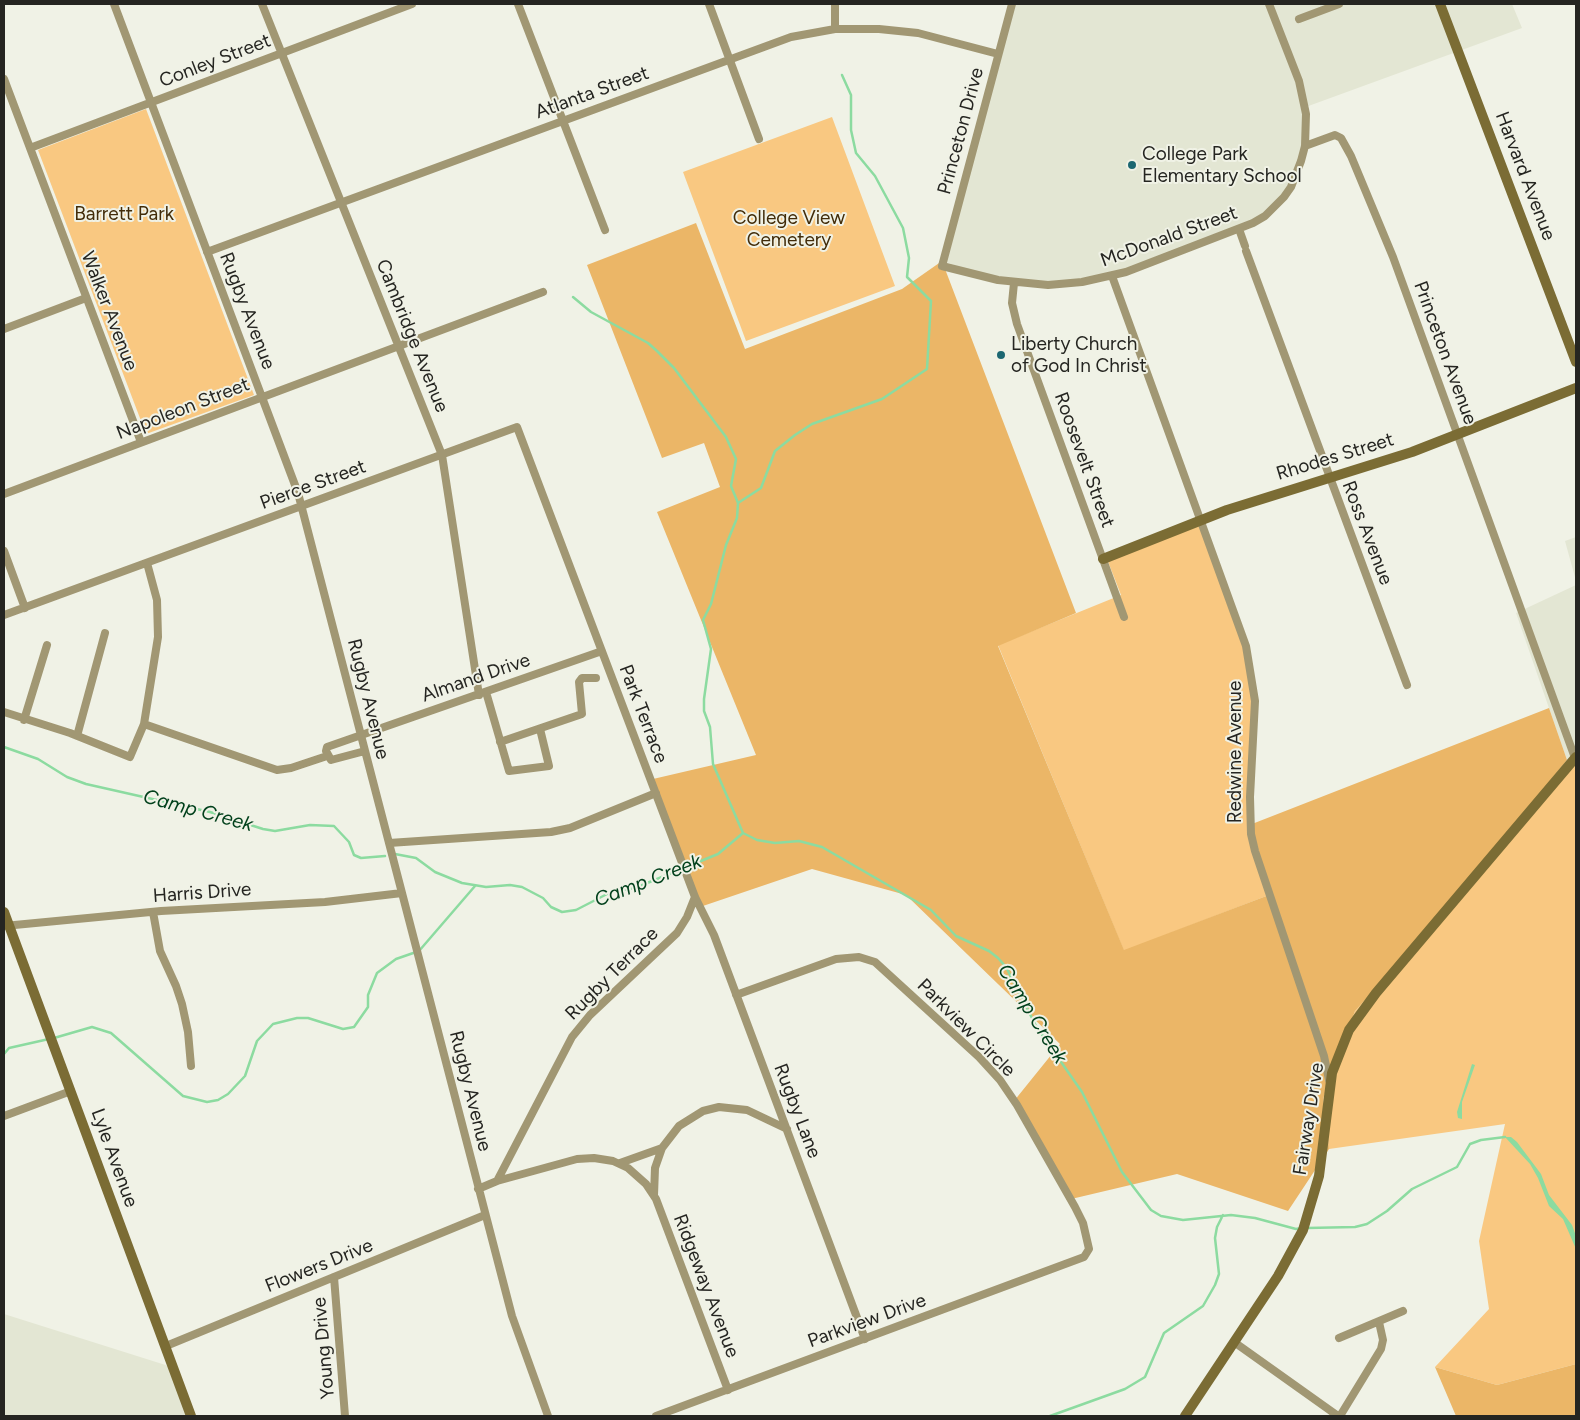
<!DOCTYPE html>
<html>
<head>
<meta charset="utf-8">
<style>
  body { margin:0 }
  #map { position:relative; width:1580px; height:1420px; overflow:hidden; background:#f0f2e6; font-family:Figtree,sans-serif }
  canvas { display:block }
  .frame { position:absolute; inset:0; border:5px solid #252521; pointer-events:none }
</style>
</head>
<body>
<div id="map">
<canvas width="1580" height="1420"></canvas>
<div class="frame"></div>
</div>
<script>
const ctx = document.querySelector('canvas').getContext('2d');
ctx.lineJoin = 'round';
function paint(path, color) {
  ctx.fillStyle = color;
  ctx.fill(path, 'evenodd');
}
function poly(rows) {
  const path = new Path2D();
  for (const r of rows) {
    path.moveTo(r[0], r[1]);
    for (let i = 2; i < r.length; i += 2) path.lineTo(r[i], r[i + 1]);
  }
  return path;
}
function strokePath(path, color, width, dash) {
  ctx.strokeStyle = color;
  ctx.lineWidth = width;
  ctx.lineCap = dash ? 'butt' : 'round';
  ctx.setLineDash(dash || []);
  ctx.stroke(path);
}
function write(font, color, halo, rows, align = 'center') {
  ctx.font = font + ' Figtree,sans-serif';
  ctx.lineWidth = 4;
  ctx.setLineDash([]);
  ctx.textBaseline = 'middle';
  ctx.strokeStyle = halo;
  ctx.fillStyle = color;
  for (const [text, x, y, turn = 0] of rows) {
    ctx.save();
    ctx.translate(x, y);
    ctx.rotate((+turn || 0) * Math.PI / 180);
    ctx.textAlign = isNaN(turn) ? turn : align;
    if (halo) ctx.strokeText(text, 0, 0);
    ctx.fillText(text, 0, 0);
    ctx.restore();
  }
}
const built = poly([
  [1011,4,1512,4,1522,28,1303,108,1307,140,1287,189,1264,214,1238,227,1110,275,1041,284,993,278,942,261],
  [1576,537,1576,581,1565,541],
  [1576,585,1576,750,1567,760,1516,613],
  [4,1314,175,1368,192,1416,4,1416]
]);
const green = poly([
  [146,109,254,395,146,434,38,150],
  [832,117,895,286,746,341,683,172],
  [1203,521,1244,647,1252,696,1252,824,1269,895,1124,951,998,645,1121,595,1107,559],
  [1576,750,1576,1364,1497,1385,1435,1367,1489,1309,1479,1241,1505,1124,1329,1149,1328,1123,1323,1099,1355,1011,1430,929]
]);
const forest = poly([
  [696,223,745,349,902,289,942,261,1076,613,998,646,1124,950,1269,895,1252,824,1549,708,1567,760,1430,929,1355,1011,1323,1099,1328,1123,1329,1149,1288,1211,1177,1174,1067,1200,1014,1101,1060,1044,906,895,812,869,697,908,653,779,756,755,657,512,720,487,704,443,662,458,587,265],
  [1576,1364,1576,1416,1456,1416,1435,1367,1497,1385]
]);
const water = poly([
  [1472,1064,1475,1065,1462,1102,1462,1119,1458,1118,1457,1112],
  [1505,1137,1511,1137,1517,1142,1541,1174,1549,1195,1572,1225,1576,1236,1576,1249,1563,1219,1549,1206,1538,1178,1530,1164]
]);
const stream = poly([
  [573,297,591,312,648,343,657,351,674,368,726,437,736,459,731,486,738,503,737,518,726,545,711,604,703,620,711,649,704,699,704,711,710,727,713,764,743,833],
  [738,503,761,488,775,451,795,435,812,424,882,399,927,369,931,301,907,277,909,258,903,228,875,176,856,153,851,130,851,95,842,75],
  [4,747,38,759,67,777,86,784,210,812,263,829,275,831,310,825,334,826,349,842,354,855,361,858,385,856],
  [743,833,757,840,775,843,799,841,822,847,931,910,956,936,989,951,998,958,1006,967,1036,1026,1082,1092,1122,1172,1151,1210,1161,1216,1183,1220,1231,1215,1255,1218,1296,1229,1301,1228],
  [395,854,416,858,435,872,462,883,486,887,510,885,522,887,543,898,551,907,562,912,576,910,611,892,635,888,718,854,743,833],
  [54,1038,92,1027,111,1033,183,1096,207,1102,218,1100,228,1094,245,1076,257,1041,273,1024,297,1018,308,1018,343,1029,354,1027,368,1007,368,995,377,973,396,959,419,951,475,886],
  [4,1054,9,1048,49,1039],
  [1307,1228,1355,1227,1367,1224,1387,1211,1412,1189,1457,1167,1470,1144,1481,1140,1505,1137],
  [1050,1416,1125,1389,1145,1377,1164,1333,1203,1306,1215,1285,1219,1274,1215,1238,1217,1227,1223,1215]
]);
const street = poly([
  [114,4,298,493,512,1316,548,1416],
  [262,4,442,455,479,695],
  [518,4,605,230],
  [709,4,759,139],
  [835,4,835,29],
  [1012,4,942,266,998,280,1048,285,1082,282,1126,272,1253,223,1265,216,1284,197,1291,187,1301,161,1305,146,1306,114,1299,81,1269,4],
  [1299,19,1339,4],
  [4,79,141,442],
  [1305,146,1335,135,1341,138,1351,156,1393,257,1575,758],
  [30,148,412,4],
  [1239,229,1245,246],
  [1246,251,1407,685],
  [207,252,791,37,835,29,879,29,918,33,998,54],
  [1112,276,1246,646,1255,701,1250,797,1251,834,1255,851,1324,1056,1329,1080],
  [1014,283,1012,303,1017,324,1124,617],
  [4,329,86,298],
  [4,494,543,292],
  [4,551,25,608],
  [4,615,517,427,695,897,714,935,865,1339],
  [486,692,509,771,549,766,540,729],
  [4,712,70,733,130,757,144,724,158,637,157,600,147,563],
  [24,720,47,645],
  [144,724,277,770,291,768,327,756],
  [77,736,105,633],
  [500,742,582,714,579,682,582,678,596,678],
  [365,751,331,760,326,751,327,747,602,651],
  [389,843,551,832,570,828,656,793],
  [153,912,160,951,176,986,182,1004,188,1032,191,1066],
  [4,926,161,911,325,902,402,893],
  [4,1116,71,1091],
  [620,1163,662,1148],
  [497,1181,572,1037,590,1015,677,933,687,917,695,897],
  [478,1189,497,1181,577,1159,594,1158,613,1161,628,1168,646,1184,656,1199,728,1390],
  [654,1195,655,1168,662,1148,679,1126,703,1111,719,1107,747,1110,787,1129],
  [334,1277,345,1416],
  [1339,1338,1403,1311],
  [1234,1342,1338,1416],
  [166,1346,485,1215],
  [656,1416,1084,1257,1089,1249,1083,1223,1075,1207,1017,1105,1000,1080,979,1057,875,962,859,957,836,959,736,995],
  [1340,1416,1381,1349,1383,1340,1379,1322]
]);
const secondary = poly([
  [1440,4,1576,362],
  [1103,559,1227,510,1412,452,1576,388],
  [4,912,191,1416],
  [1185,1416,1278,1276,1303,1230,1319,1176,1332,1073,1349,1030,1376,993,1576,757]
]);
const markers = [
  [1132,165,5,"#1c6771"],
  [1001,355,5,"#1c6771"]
];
const streetNames = [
  ["Conley Street",215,61,-21],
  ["Atlanta Street",592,93,-20],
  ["Princeton Drive",961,131,-75],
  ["Harvard Avenue",1525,176,69],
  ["McDonald Street",1169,237,-20],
  ["Walker Avenue",109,311,69],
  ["Rugby Avenue",247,311,69],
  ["Cambridge Avenue",412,336,68],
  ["Princeton Avenue",1445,353,70],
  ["Napoleon Street",183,409,-21],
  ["Rhodes Street",1335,457,-17],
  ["Roosevelt Street",1084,460,70],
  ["Pierce Street",313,485,-20],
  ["Ross Avenue",1367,533,69],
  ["Almand Drive",476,678,-19],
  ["Rugby Avenue",368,699,76],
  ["Park Terrace",643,714,69],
  ["Redwine Avenue",1235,752,-90],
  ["Harris Drive",202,893,-4],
  ["Rugby Terrace",612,974,-45],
  ["Parkview Circle",966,1028,45],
  ["Rugby Avenue",470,1091,76],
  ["Rugby Lane",797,1111,69],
  ["Fairway Drive",1309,1119,-81],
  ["Lyle Avenue",114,1158,70],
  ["Flowers Drive",319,1266,-22],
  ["Ridgeway Avenue",706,1286,69],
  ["Parkview Drive",867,1321,-20],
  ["Young Drive",324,1348,-95]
];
const poiNames = [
  ["College Park",1142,154],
  ["Elementary School",1142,176],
  ["Liberty Church",1011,344],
  ["of God In Christ",1011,366]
];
const parkNames = [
  ["Barrett Park",124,214],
  ["College View",789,218],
  ["Cemetery",789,240]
];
const waterNames = [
  ["Camp Creek",198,811,15],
  ["Camp Creek",648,881,-21],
  ["Camp Creek",1032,1014,58]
];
paint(built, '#e3e6d3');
paint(green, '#f9c881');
paint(forest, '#ebb667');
paint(water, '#8cdba0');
strokePath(stream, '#8cdba0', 2.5);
strokePath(street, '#a19773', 8);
strokePath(secondary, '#7b6c34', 10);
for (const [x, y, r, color] of markers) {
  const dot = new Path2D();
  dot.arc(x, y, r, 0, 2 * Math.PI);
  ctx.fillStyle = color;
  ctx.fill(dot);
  strokePath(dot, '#f0f2e6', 2);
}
write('19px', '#252521', '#f0f2e6', streetNames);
write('19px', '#252521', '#f0f2e6', poiNames, 'left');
write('19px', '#422c09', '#f0f2e6', parkNames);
write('italic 20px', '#02411c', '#f0f2e6', waterNames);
</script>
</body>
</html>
